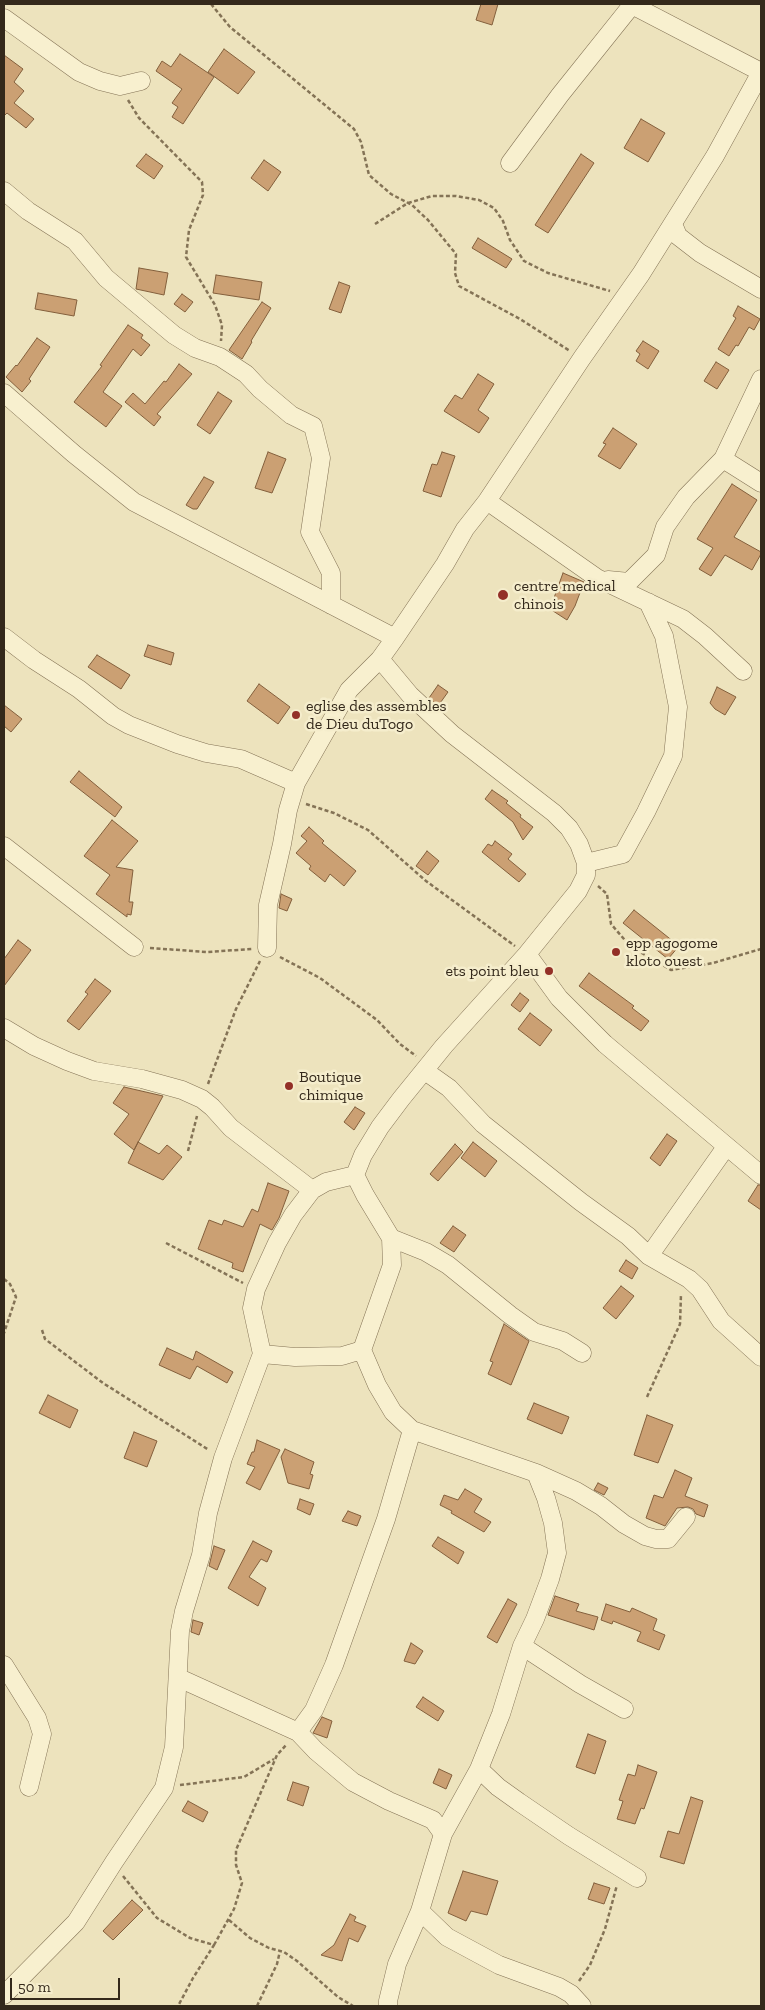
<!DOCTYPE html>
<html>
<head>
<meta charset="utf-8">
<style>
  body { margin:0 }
  #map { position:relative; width:765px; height:2010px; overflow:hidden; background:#ede3bd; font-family:"Zilla Slab",serif }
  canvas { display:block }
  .frame { position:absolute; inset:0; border:5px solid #34291b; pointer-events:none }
  .scale { position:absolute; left:10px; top:1978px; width:110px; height:22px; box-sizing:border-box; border:2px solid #34291b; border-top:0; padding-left:6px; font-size:15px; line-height:18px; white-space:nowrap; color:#34291b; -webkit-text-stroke:4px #f5edcc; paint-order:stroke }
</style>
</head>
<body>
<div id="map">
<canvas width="765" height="2010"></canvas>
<div class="frame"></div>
<div class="scale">50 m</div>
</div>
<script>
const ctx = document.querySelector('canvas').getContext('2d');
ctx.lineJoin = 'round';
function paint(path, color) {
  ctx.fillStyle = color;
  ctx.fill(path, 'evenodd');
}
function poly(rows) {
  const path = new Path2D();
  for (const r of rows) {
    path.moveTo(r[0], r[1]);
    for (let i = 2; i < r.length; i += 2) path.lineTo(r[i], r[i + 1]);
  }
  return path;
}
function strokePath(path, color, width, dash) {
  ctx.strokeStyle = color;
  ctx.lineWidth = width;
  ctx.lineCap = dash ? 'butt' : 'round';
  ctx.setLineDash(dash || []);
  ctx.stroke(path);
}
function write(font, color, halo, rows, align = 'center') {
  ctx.font = font + ' "Zilla Slab",serif';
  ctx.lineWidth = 5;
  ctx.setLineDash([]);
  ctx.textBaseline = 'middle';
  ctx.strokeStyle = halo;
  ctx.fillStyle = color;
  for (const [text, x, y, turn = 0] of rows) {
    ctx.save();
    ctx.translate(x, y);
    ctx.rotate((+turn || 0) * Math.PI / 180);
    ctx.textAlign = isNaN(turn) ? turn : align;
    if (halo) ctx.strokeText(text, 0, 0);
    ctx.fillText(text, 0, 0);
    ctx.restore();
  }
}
const building = poly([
  [481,4,498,4,492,25,476,20,481,4],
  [224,49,255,72,238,94,208,72,224,49],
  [180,54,214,77,183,124,172,117,178,107,172,103,182,89,156,71,162,61,171,67,180,54],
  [4,55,23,69,14,82,24,91,14,103,34,119,26,128,7,113,4,116,4,55],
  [641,119,665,133,648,162,624,148,641,119],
  [146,154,163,166,154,179,136,166,146,154],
  [581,154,594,163,548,233,535,225,581,154],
  [264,160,281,172,268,191,251,178,264,160],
  [478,238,512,259,506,268,472,248,478,238],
  [139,268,168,273,164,295,136,289,139,268],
  [216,275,262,282,259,300,213,293,216,275],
  [339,282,350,286,341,313,329,309,339,282],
  [38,293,77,300,74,316,35,309,38,293],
  [182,294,193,302,185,312,174,304,182,294],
  [262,302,271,308,251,341,252,342,242,359,229,350,262,302],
  [738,306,760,319,754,330,749,327,738,346,736,345,729,356,718,349,736,318,733,316,738,306],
  [128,325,143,335,141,338,150,345,141,356,133,349,103,392,122,406,106,427,74,402,102,366,100,365,128,325],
  [37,338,50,347,29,379,31,381,22,392,6,377,16,365,17,366,37,338],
  [643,341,659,351,648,369,636,361,640,354,636,351,643,341],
  [716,362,729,370,717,389,704,381,716,362],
  [179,364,192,374,157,414,161,417,154,426,125,402,133,393,145,404,164,381,166,382,179,364],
  [478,374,494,384,478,410,489,418,479,433,444,411,455,395,462,399,478,374],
  [218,392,232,401,210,434,197,425,218,392],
  [613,428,637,444,620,469,598,456,606,444,603,443,613,428],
  [268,452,286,459,272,493,255,488,268,452],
  [442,452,455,456,441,497,423,491,432,464,437,465,442,452],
  [204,477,214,482,197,509,193,509,186,505,204,477],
  [732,484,757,500,734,537,761,552,761,554,752,570,725,555,711,576,699,569,713,548,697,539,732,484],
  [563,573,584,582,575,606,567,620,550,609,563,573],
  [148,645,174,653,171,665,144,656,148,645],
  [97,655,130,675,121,689,88,667,97,655],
  [259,684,290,707,278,724,247,701,259,684],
  [438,685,448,692,438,706,429,698,438,685],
  [717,687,736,697,725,715,715,709,710,703,717,687],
  [4,705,22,719,11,732,4,726,4,705],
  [79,771,122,807,115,817,70,782,79,771],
  [492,790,508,801,506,803,521,815,520,817,533,827,523,840,513,822,485,799,492,790],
  [112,820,138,841,116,867,133,870,129,902,133,902,131,915,127,914,127,917,96,894,110,875,84,856,112,820],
  [309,827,324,841,322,843,356,871,344,886,330,874,325,882,309,869,311,866,296,853,307,841,301,836,309,827],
  [495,841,512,854,508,859,526,874,519,882,482,852,488,844,492,846,495,841],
  [427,851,439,861,428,875,416,866,427,851],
  [281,894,292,899,287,911,279,908,281,894],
  [634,910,679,946,668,959,623,923,634,910],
  [18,940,31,950,4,986,4,959,18,940],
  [589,973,634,1006,632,1008,649,1021,641,1031,579,986,589,973],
  [95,979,111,991,79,1030,67,1021,88,994,85,992,95,979],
  [520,993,529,1000,520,1012,511,1005,520,993],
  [530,1013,552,1030,540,1046,518,1029,530,1013],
  [124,1087,163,1096,134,1150,114,1134,129,1114,113,1103,124,1087],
  [355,1107,365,1113,354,1130,344,1122,355,1107],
  [667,1134,677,1141,660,1166,650,1158,667,1134],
  [138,1142,159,1154,167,1145,182,1157,163,1180,128,1163,138,1142],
  [473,1142,497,1161,485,1177,461,1158,473,1142],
  [455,1144,463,1152,438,1181,430,1174,455,1144],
  [268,1183,289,1191,279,1218,272,1230,260,1224,243,1272,232,1268,233,1263,198,1249,209,1220,222,1225,224,1220,243,1227,252,1209,258,1212,268,1183],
  [758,1185,761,1185,761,1210,748,1201,758,1185],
  [453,1226,466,1235,454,1252,440,1243,453,1226],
  [626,1260,638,1268,632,1279,619,1271,626,1260],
  [621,1286,634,1296,616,1319,603,1308,621,1286],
  [504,1324,529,1341,511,1385,488,1374,493,1362,490,1361,504,1324],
  [167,1348,193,1360,196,1351,233,1372,227,1383,197,1366,190,1379,159,1365,167,1348],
  [48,1395,78,1410,70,1428,39,1413,48,1395],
  [534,1403,569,1417,562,1434,527,1419,534,1403],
  [647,1415,673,1425,658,1463,634,1455,647,1415],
  [134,1432,157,1441,147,1467,124,1458,134,1432],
  [257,1440,280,1450,260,1490,246,1483,255,1467,247,1464,252,1452,254,1452,257,1440],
  [285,1449,314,1462,310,1474,313,1475,309,1489,288,1483,281,1457,285,1449],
  [675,1470,692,1478,685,1496,708,1505,704,1517,696,1514,693,1509,688,1507,677,1508,665,1526,646,1518,654,1495,663,1498,675,1470],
  [598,1483,608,1488,604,1495,594,1490,598,1483],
  [465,1489,482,1499,474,1512,491,1522,484,1532,451,1513,452,1511,440,1505,444,1495,458,1500,465,1489],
  [300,1499,314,1504,310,1515,297,1509,300,1499],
  [348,1511,361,1516,357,1526,342,1521,348,1511],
  [438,1537,464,1552,458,1564,432,1546,438,1537],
  [253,1541,272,1551,267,1562,261,1559,249,1577,266,1588,258,1606,228,1588,253,1541],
  [214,1546,225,1550,217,1570,209,1566,214,1546],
  [555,1596,579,1604,576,1611,598,1617,594,1630,548,1615,555,1596],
  [508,1599,517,1604,497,1643,487,1637,508,1599],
  [606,1604,630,1612,632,1608,657,1619,653,1630,665,1635,659,1650,637,1641,641,1632,613,1621,612,1624,601,1620,606,1604],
  [193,1620,203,1623,199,1635,191,1632,193,1620],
  [411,1643,423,1651,415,1664,404,1661,411,1643],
  [423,1697,444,1711,438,1721,416,1707,423,1697],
  [322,1717,332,1721,327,1738,313,1733,322,1717],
  [588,1734,606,1741,595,1774,576,1767,588,1734],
  [638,1765,657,1772,644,1809,641,1808,635,1824,617,1819,623,1801,619,1800,628,1774,635,1776,638,1765],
  [439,1769,452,1775,446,1789,433,1783,439,1769],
  [293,1782,309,1787,303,1806,287,1800,293,1782],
  [691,1797,703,1801,684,1864,660,1857,668,1831,679,1834,691,1797],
  [188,1801,208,1812,203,1822,182,1811,188,1801],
  [463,1871,498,1881,487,1915,471,1911,466,1921,448,1913,463,1871],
  [594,1883,610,1888,604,1904,588,1899,594,1883],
  [132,1900,143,1910,113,1940,103,1931,132,1900],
  [350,1914,356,1917,354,1921,366,1926,358,1942,349,1938,342,1961,321,1955,334,1945,350,1914]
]);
const path = poly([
  [211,4,230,27,354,129,361,142,369,175,391,194,412,205,428,220,456,254,455,273,459,286,520,319,570,351],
  [128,100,139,118,202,182,203,195,189,230,186,257,215,305,222,325,221,341],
  [375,224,408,203,432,196,456,196,479,200,494,208,503,221,510,240,524,261,548,273,610,291],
  [306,804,334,813,368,830,426,881,515,946],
  [598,886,607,894,611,924,630,946,671,970,713,963,761,949],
  [150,948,207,952,252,949],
  [280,957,320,978,377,1020,400,1044,416,1056],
  [208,1084,236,1009,260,961],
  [188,1151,197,1116],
  [166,1243,243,1283],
  [4,1279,10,1284,16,1297,4,1333],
  [42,1330,45,1339,103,1383,209,1450],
  [647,1397,680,1324,681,1294],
  [180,1785,244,1777,274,1759],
  [123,1876,157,1918,190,1938,214,1945,193,1978,178,2006],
  [229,1920,250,1938,269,1948,284,1952,297,1961,338,1997,353,2006],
  [214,1945,234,1909,242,1883,236,1865,236,1850,277,1755,287,1744],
  [579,1981,590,1965,605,1929,617,1885],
  [257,2006,277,1964,280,1951]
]);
const minor = poly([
  [4,18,79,72,100,81,120,86,141,81],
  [510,163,560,95,632,5,761,72],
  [4,191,28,211,75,241,106,278,174,335,195,348,220,357,246,374,260,389,291,415,313,426,321,458,310,532,331,573,331,605],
  [673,224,678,236,700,253,761,289],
  [4,393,74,454,134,502,395,638],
  [723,459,761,483],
  [487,501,597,578,683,619,705,636,743,671],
  [608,580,629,582,656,555,665,527,686,497,723,459,761,379],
  [4,637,34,660,79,689,113,716,129,725,177,744,206,753,241,759,296,783],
  [380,659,410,695,452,734,554,813,569,828,579,844,586,863,586,875,578,891,527,954,444,1046,401,1099,380,1127,363,1155,355,1175,365,1195,391,1238,392,1265,362,1350,377,1385,393,1412,412,1430,536,1473,546,1498,553,1523,557,1553,550,1579,535,1619,522,1646,501,1714,479,1769,443,1834,420,1911,397,1964,388,2001,388,2006],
  [4,846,134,947],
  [586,863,623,854,646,812,673,756,678,707,664,636,648,602],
  [267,948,268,905,282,844,288,810,296,783,349,690,380,659,395,638,445,564,465,529,487,501,582,358,641,274,715,156,761,72],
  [527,954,559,998,605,1044,761,1175],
  [4,1028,34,1046,67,1061,94,1071,142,1079,182,1090,202,1099,212,1107,231,1128,312,1190],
  [425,1071,449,1088,483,1124,581,1202,628,1236,649,1256,689,1279,700,1289,721,1321,761,1357],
  [391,1238,426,1252,448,1265,510,1315,534,1332,563,1341,582,1353],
  [649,1256,726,1147],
  [262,1354,252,1308,256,1289,277,1243,293,1215,312,1190,326,1182,355,1175],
  [536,1473,576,1491,601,1506,624,1524,645,1536,656,1539,668,1539,686,1517],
  [522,1646,580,1684,624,1709],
  [4,1665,37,1718,42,1734,29,1787],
  [179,1678,298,1732,314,1710,334,1665,386,1519,412,1430],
  [298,1732,316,1751,353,1782,389,1801,433,1820,443,1834],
  [479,1769,498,1787,519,1802,569,1836,637,1878],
  [420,1911,447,1937,499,1965,559,1987,571,1994,582,2006],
  [4,1995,76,1922,114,1862,164,1788,174,1747,180,1631,184,1611,201,1555,208,1513,223,1458,262,1354,295,1357,342,1356,362,1350]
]);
const markers = [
  [503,595,6,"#933027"],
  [296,715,5,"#933027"],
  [616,952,5,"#933027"],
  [549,971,5,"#933027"],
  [289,1086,5,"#933027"]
];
const poiNames = [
  ["centre medical",514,586],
  ["chinois",514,604],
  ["eglise des assembles",306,706],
  ["de Dieu duTogo",306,724],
  ["epp agogome",626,943],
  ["kloto ouest",626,961],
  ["ets point bleu",539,971,"right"],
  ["Boutique",299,1077],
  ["chimique",299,1095]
];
paint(building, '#cba073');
strokePath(building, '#835f3c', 1);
strokePath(minor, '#847356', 19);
strokePath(path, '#847356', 2.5, [4, 2.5]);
strokePath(minor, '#f8f0cf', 18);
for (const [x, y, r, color] of markers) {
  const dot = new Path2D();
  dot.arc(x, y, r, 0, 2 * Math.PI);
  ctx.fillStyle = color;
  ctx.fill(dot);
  strokePath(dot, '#f5edcc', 2);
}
write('16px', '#34291b', '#f5edcc', poiNames, 'left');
</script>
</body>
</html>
